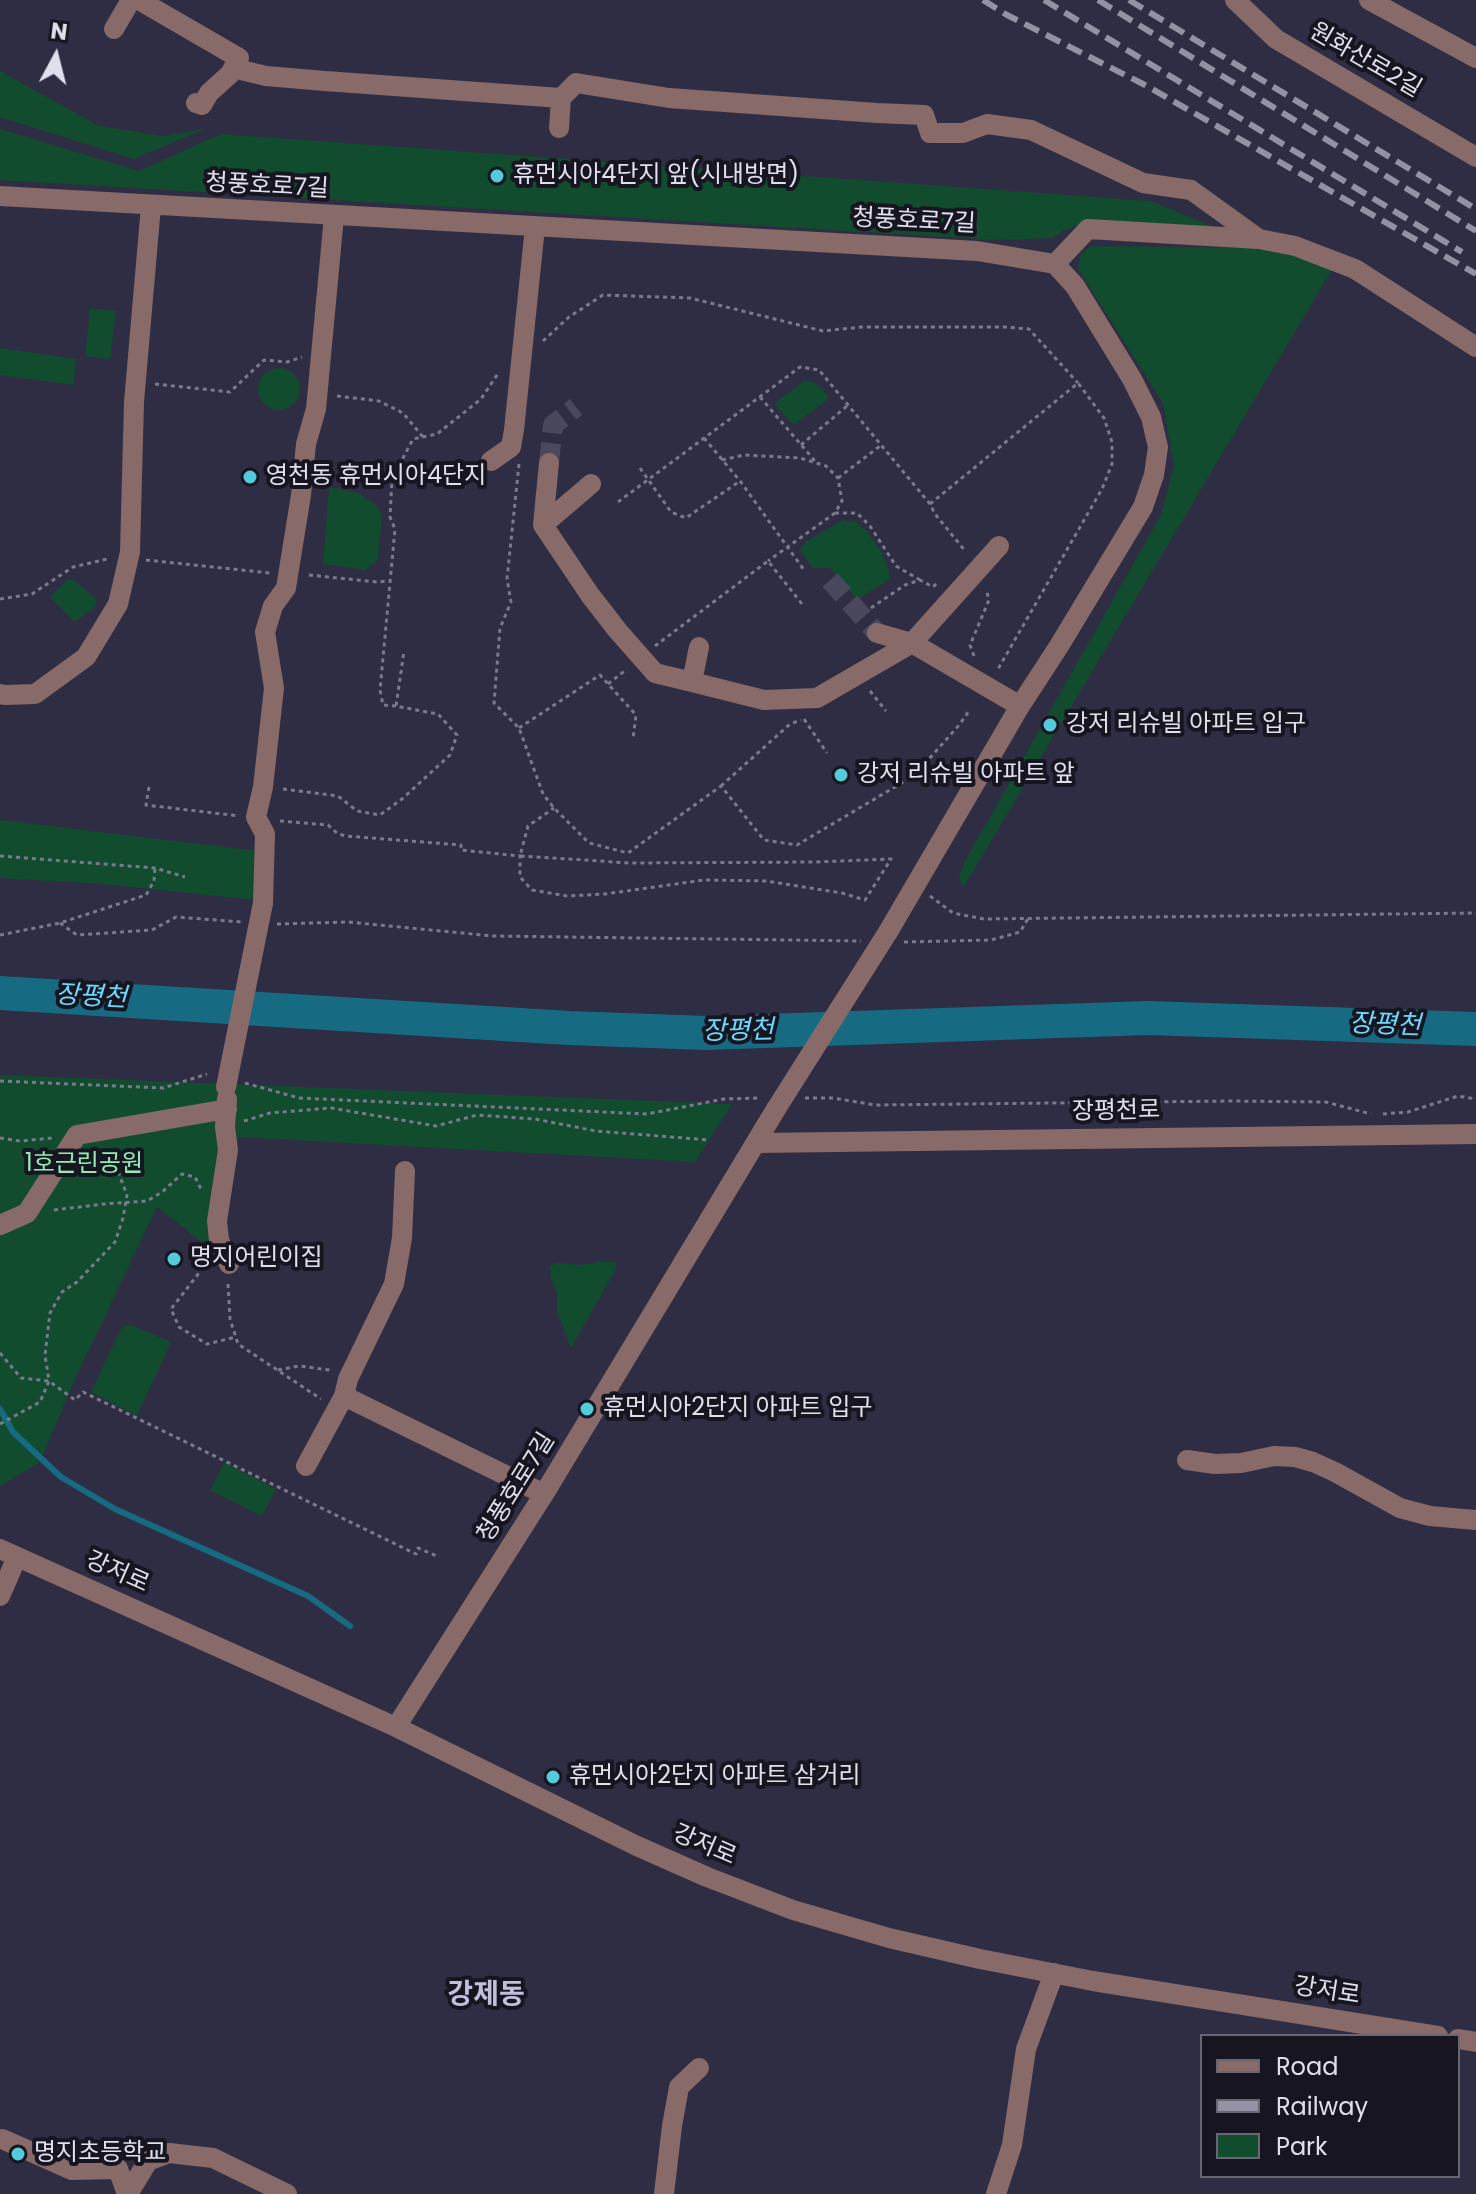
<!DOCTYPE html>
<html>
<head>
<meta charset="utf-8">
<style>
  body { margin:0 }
  #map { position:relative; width:1476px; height:2194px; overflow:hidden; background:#2f2d43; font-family:Poppins,sans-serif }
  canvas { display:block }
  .legend { position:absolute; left:1200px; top:2034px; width:260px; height:144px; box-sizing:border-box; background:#171620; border:2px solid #676672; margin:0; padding:10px 14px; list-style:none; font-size:24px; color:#e0dfee }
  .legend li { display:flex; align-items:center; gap:16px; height:40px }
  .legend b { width:40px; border:2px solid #676672 }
  .north { position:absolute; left:16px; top:16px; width:80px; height:80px; -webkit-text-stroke:6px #171620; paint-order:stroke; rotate:7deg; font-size:22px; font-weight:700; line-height:32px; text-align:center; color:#e0dfee }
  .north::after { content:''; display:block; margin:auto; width:28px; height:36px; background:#e0dfee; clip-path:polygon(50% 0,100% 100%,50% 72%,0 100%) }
</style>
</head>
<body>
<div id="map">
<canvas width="1476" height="2194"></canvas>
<ul class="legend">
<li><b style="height:10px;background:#886b68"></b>Road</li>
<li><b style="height:10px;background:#9391a3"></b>Railway</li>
<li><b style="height:22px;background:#114c2e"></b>Park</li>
</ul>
<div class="north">N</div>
</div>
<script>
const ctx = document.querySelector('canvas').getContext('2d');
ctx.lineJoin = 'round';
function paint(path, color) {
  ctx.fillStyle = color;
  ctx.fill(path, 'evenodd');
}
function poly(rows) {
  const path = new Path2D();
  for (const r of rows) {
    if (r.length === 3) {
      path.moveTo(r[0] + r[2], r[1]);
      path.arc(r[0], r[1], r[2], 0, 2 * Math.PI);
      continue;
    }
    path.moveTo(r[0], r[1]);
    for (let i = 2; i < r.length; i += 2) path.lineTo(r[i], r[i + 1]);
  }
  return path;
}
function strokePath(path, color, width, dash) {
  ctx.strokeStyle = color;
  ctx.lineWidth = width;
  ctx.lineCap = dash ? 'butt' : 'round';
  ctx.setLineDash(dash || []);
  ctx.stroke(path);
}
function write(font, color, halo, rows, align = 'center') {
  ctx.font = font + ' Poppins,"Noto Sans KR",sans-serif';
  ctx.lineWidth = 8;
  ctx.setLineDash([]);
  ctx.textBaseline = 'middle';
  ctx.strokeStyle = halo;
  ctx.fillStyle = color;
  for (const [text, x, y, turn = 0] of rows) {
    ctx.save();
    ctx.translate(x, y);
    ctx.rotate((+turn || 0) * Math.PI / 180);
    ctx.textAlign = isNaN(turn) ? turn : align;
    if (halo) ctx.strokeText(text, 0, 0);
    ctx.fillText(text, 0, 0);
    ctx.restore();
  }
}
const green = poly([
  [0,71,99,126,164,136,207,128,134,159,0,117],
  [0,129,139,171,221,134,1151,201,1214,227,1078,226,1064,230,1053,238,999,240,0,180],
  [1090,246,1281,248,1333,268,963,888,959,876,964,863,1161,515,1174,466,1163,403,1078,269,1080,255],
  [90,308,116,311,110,359,85,356],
  [0,348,76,359,74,385,0,375],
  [279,389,21],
  [804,381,814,382,828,395,827,400,796,423,791,423,775,403],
  [329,487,358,493,376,505,382,514,378,560,365,570,323,564],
  [843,520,856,522,867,531,882,553,889,570,889,580,857,599,830,568,812,568,800,549,805,542],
  [68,579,75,581,97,600,95,607,75,622,50,597],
  [0,820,267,852,265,901,103,884,0,878],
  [0,1075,732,1104,695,1162,238,1137,221,1257,157,1207,74,1381,40,1462,0,1486],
  [597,1262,616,1262,616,1269,571,1348,557,1311,557,1293,551,1278,550,1266,557,1263,582,1265],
  [131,1325,171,1342,137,1416,91,1392,122,1327],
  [224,1462,276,1489,262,1516,210,1490]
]);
const stream = poly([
  [0,1409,13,1432,61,1477,115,1509,308,1596,350,1626]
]);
const river = poly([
  [0,993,569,1028,706,1033,1148,1018,1476,1029]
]);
const minorTunnel = poly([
  [549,463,553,425,576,407],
  [830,580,877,633]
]);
const path = poly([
  [543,341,569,317,603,295,690,298,823,331,862,327,1005,327,1029,329,1078,383],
  [155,384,230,392,264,360,287,362,302,357],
  [337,396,379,401,403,413,423,437],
  [760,397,815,461],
  [704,438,740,481,804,570],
  [801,445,847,406],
  [722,460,744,455,800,458,826,466,838,478,842,501,835,513,768,561],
  [519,464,507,579,511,602,500,628,494,703,519,728,543,794,554,808,589,843,628,853,721,786,764,840,797,845,915,775,960,724,969,711],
  [640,468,671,512,686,518,740,481],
  [838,478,880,446],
  [618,502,800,367,819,370,930,504,935,514,966,552],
  [930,504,1078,383,1104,418,1112,442,1112,464,1102,489,998,669],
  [835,513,857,513,870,526,896,566,920,580],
  [146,560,270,573],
  [309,575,377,582,389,581],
  [0,599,32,594,73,567,107,559],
  [871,608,905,585,920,580,933,587,937,583],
  [655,646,768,561,802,604],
  [974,656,970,645,989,600,986,589],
  [608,684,627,669],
  [870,691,886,711],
  [396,706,383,705,380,690,395,529,390,517,392,479,413,439,437,434,481,399,499,372],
  [804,719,827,753],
  [519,728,600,675,636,715,633,739],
  [721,786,790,724,801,720],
  [149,787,146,805,239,816],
  [283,789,338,796,357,811,380,815,402,799,450,755,457,735,438,714,396,706,404,651],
  [280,821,328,825,338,834,346,836,461,845,461,850,520,856,520,877,532,890,567,896,605,894,704,880,766,881,842,893,865,900,891,859,814,862,630,863,520,856,528,826,554,808],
  [0,856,155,868,185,877],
  [930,896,953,913,984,919,1476,913],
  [60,923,77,935,152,930,176,917,242,922],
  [277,924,348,922,493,936,861,941],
  [0,935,60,923,146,895,154,881,155,868],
  [904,942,991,940,1020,932,1029,917],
  [0,1081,163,1088,207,1074],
  [245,1083,299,1098,647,1114,724,1099,761,1098],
  [805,1098,833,1098,875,1105,1232,1101,1326,1102,1371,1114],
  [1383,1114,1408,1112,1458,1096,1476,1099],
  [244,1121,270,1113,331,1108,436,1126,477,1115,535,1119,596,1131,709,1140],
  [0,1138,20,1141,52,1138],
  [54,1210,104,1204,147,1201,162,1192,182,1174,195,1177,201,1189],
  [210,1264,206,1264,171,1309,179,1327,207,1344,236,1337],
  [228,1284,230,1319,238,1344,321,1399],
  [0,1353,21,1378,49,1381,75,1400,83,1392,416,1554,418,1548,439,1557],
  [278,1370,299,1366,330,1370],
  [0,1424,40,1402,49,1381,45,1355,50,1313,62,1292,77,1282,115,1242,123,1218,127,1195,117,1169,90,1153]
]);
const minor = poly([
  [139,0,239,58,230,74,209,93,202,105,196,103],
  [1235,0,1276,39,1476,157],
  [1369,0,1476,58],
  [114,29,131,0],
  [233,68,266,76,325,81,561,98,559,128],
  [561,98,576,83,669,98,877,113,924,115,930,133,963,133,987,124,1031,130,1143,183,1191,190,1259,239],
  [0,196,977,251,1055,264,1075,286,1132,379,1151,417,1158,447,1154,475,1143,507,1059,646,1020,706,888,932],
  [1055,264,1088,229,1259,239,1295,246,1355,269,1476,347],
  [491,461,511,447,514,430,535,227],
  [549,463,543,525,590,595,618,631,655,673,692,682],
  [543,525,591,484],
  [999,546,912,643,1020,706],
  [877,633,912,643],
  [699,647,692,682,764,700,817,698,912,643],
  [0,694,5,695,35,694,86,657,118,604,130,552,134,402,151,206],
  [263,903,265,834,256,817,263,787,274,688,265,632,273,606,286,588,301,495,306,444,316,409,334,216],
  [227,1099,225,1127,228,1150,217,1221,219,1240,229,1264],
  [756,1143,1476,1134],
  [0,1225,27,1213,77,1135,227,1109],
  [344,1396,544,1494],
  [1187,1460,1215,1464,1241,1463,1274,1456,1295,1457,1313,1462,1335,1472,1400,1508,1430,1516,1476,1520],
  [306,1466,344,1396,348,1379,394,1284,402,1238,405,1171],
  [0,1549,396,1727,637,1846,707,1877,793,1910,889,1938,980,1959,1093,1981,1438,2036],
  [0,1596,17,1557],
  [396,1727,544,1494,776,1109],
  [1458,2039,1476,2042],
  [2,2139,72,2170,118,2169,127,2194],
  [128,2194,148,2161,169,2153,213,2158,287,2194],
  [664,2194,672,2126,679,2087,699,2068],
  [996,2194,1012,2145,1026,2049,1054,1973]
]);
const rail = poly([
  [983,0,1007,15,1145,85,1476,274],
  [1044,0,1462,252],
  [1098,0,1476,231],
  [1129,0,1476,209]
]);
const minorBridge = poly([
  [226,1087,263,903],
  [776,1109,888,932]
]);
const markers = [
  [497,176,8,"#53cbdb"],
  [250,477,8,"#53cbdb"],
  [1050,725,8,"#53cbdb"],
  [841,775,8,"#53cbdb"],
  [174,1259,8,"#53cbdb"],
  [587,1409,8,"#53cbdb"],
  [553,1777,8,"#53cbdb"],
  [18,2154,8,"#53cbdb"]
];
const streetNames = [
  ["원화산로2길",1365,61,30],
  ["청풍호로7길",267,187,3],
  ["청풍호로7길",914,222,3],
  ["장평천로",1116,1112,-1],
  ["청풍호로7길",517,1488,-58],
  ["강저로",117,1573,24],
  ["강저로",704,1846,23],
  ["강저로",1327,1992,9]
];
const poiNames = [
  ["휴먼시아4단지 앞(시내방면)",513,176],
  ["영천동 휴먼시아4단지",266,477],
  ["강저 리슈빌 아파트 입구",1066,725],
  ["강저 리슈빌 아파트 앞",857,775],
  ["명지어린이집",190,1259],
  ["휴먼시아2단지 아파트 입구",603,1409],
  ["휴먼시아2단지 아파트 삼거리",569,1777],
  ["명지초등학교",34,2154]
];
const parkNames = [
  ["1호근린공원",84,1165]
];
const waterNames = [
  ["장평천",91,998,3],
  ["장평천",1385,1026,2],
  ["장평천",738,1032,-1]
];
const quarterNames = [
  ["강제동",486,1996]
];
paint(green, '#114c2e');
strokePath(stream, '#166a82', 6);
strokePath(river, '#166a82', 34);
strokePath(minorTunnel, '#4a485d', 20, [20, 10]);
strokePath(path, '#7b798c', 3, [4, 4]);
strokePath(minor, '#886b68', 20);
strokePath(rail, '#9391a3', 6, [16, 8]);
strokePath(minorBridge, '#886b68', 20);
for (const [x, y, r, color] of markers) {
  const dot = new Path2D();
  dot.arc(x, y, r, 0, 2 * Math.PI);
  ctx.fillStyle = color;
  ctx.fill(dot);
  strokePath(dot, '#171620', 3);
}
write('24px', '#e0dfee', '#171620', streetNames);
write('24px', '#e0dfee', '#171620', poiNames, 'left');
write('24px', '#93ebb6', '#171620', parkNames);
write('italic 26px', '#6ad9fe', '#171620', waterNames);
write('bold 28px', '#c1bfdb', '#171620', quarterNames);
</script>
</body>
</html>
